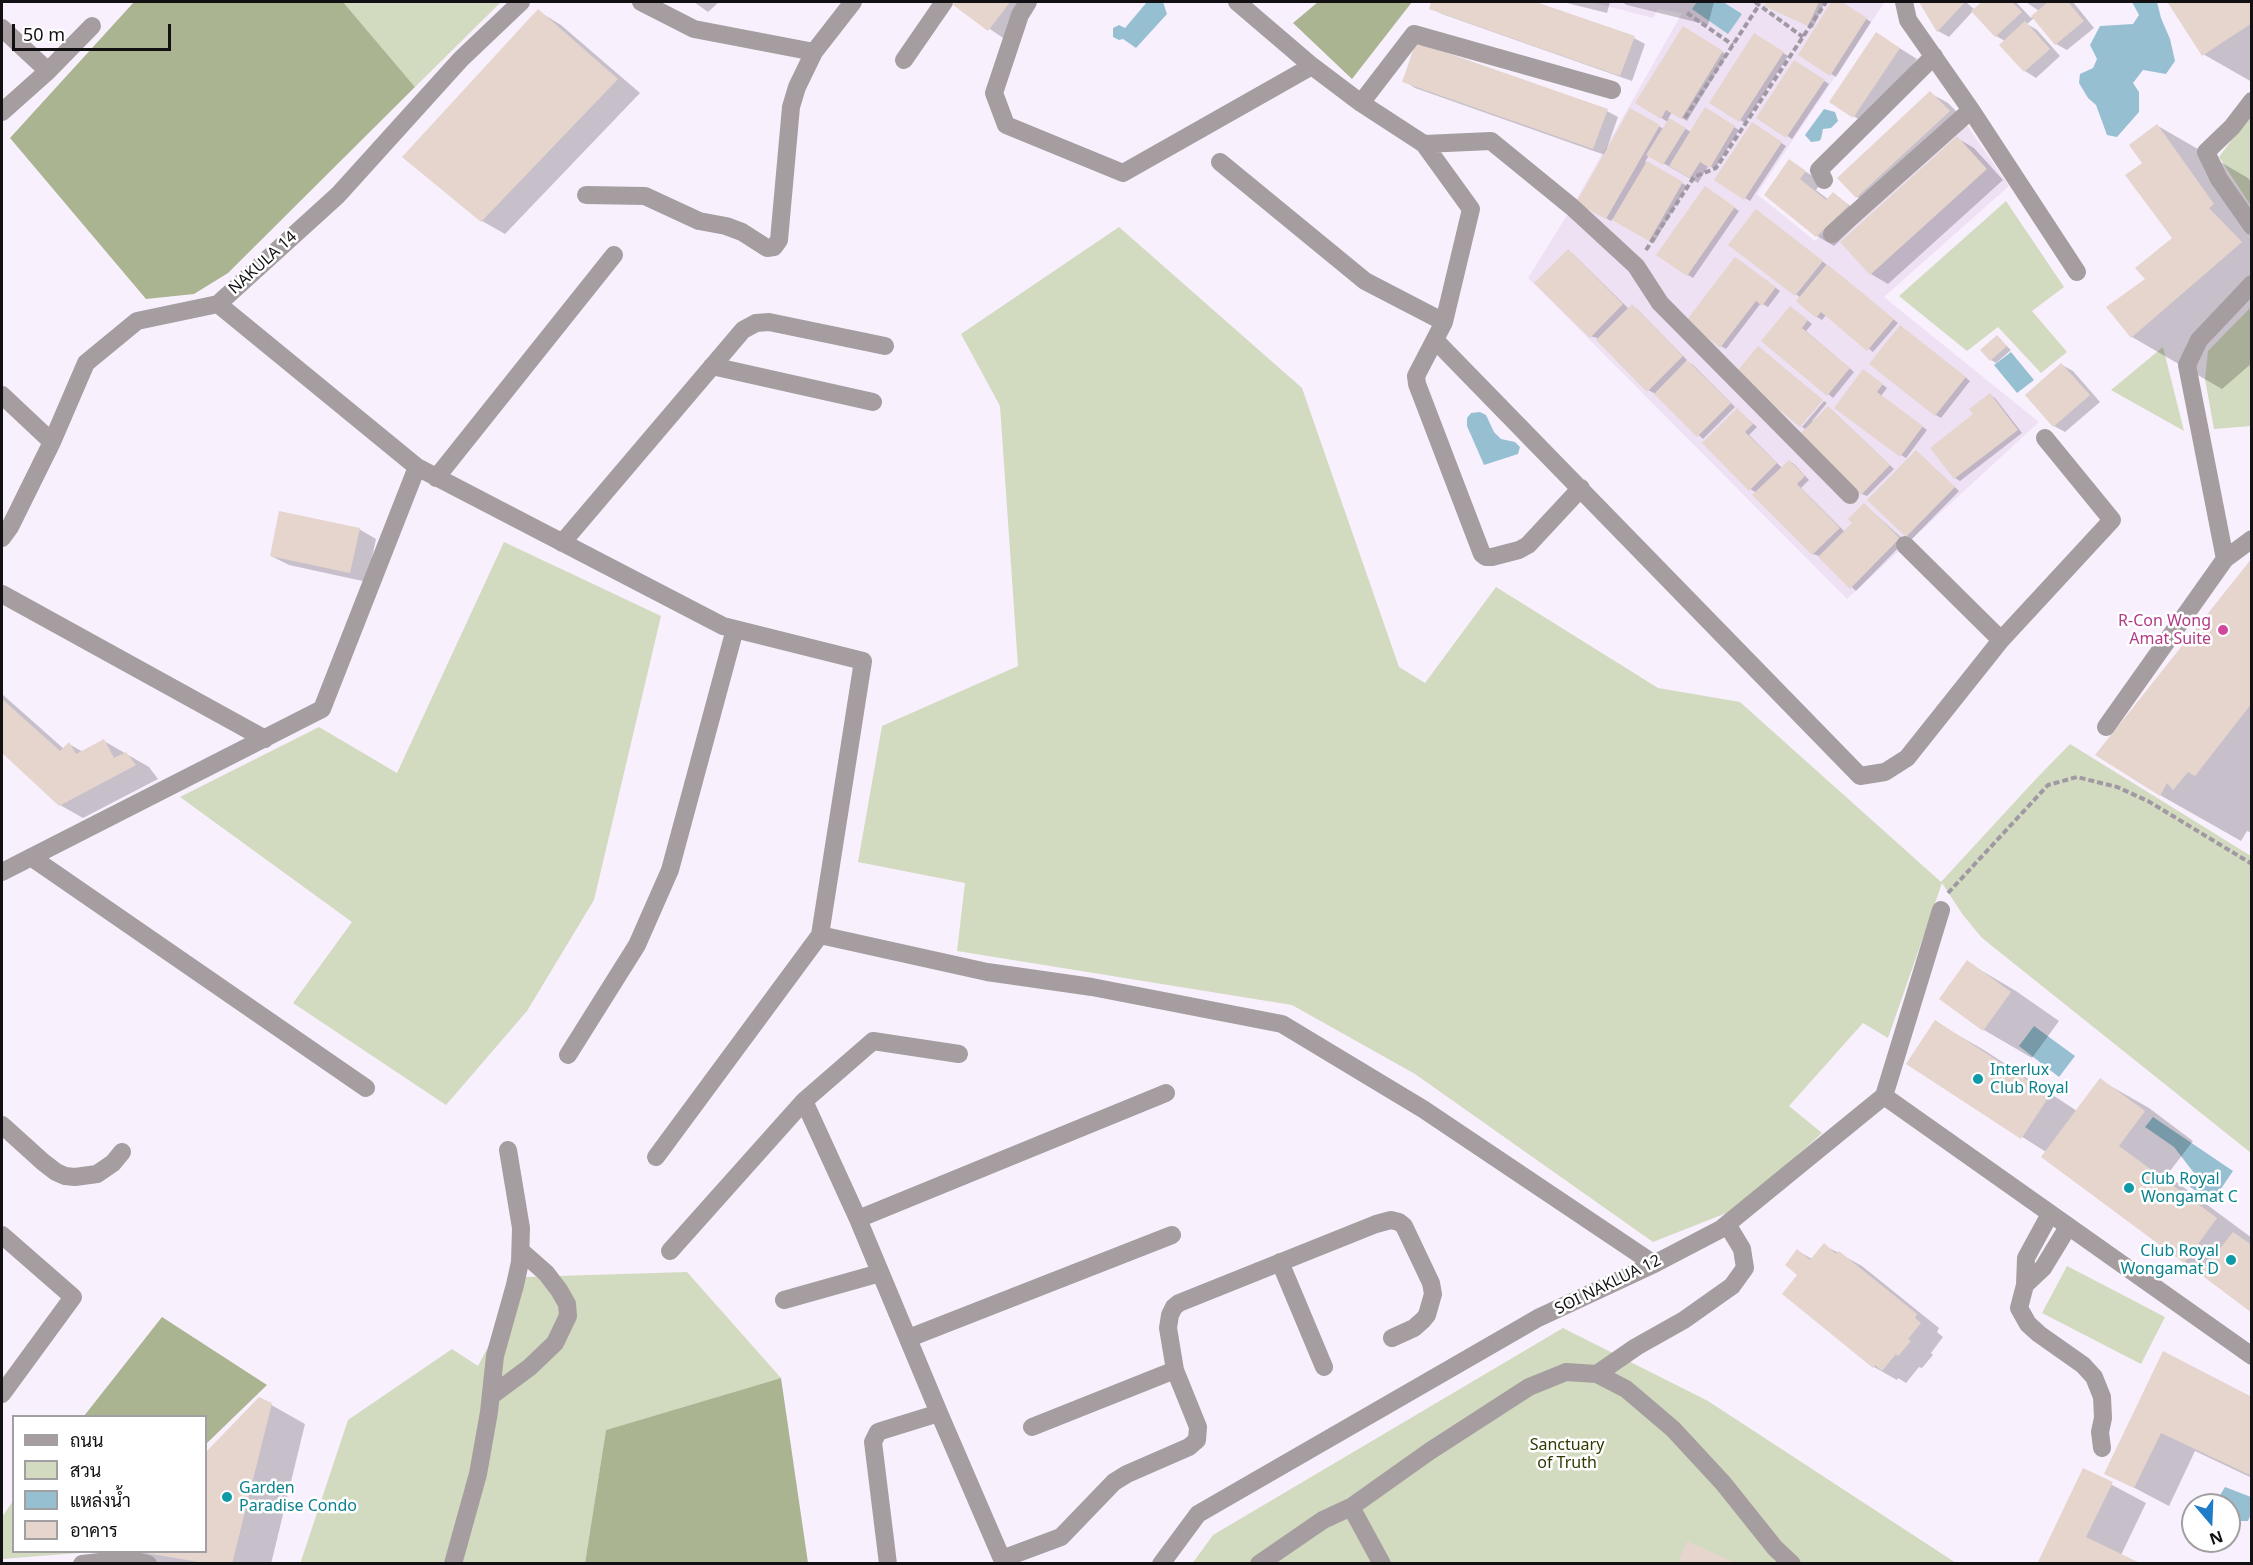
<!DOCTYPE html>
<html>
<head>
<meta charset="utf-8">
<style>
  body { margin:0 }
  #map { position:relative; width:2253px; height:1565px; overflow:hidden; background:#f9f0fe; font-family:"Noto Sans",Sarabun,sans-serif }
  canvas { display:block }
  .frame { position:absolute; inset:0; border:3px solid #131014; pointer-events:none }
  .legend { position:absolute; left:12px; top:1415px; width:195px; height:138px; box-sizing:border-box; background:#fff; border:2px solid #a19fa1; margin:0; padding:8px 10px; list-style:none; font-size:18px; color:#131014 }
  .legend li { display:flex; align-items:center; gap:12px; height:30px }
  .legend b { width:30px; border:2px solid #a19fa1 }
  .north { position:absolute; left:2181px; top:1493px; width:60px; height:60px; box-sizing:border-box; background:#fff; border:2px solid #a19fa1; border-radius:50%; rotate:161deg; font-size:16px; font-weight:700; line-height:24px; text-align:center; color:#131014 }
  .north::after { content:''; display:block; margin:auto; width:21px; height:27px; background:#1e7cc9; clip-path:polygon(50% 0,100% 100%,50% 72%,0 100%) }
  .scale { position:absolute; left:12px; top:24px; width:159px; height:27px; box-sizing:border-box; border:3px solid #131014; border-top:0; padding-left:8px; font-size:18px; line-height:21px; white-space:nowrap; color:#131014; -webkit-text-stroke:4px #fff; paint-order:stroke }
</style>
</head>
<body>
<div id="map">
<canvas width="2253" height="1565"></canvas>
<div class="frame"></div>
<ul class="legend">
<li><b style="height:8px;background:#a59d9f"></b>ถนน</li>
<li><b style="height:16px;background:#d2dabf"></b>สวน</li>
<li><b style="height:16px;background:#96c0d1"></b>แหล่งน้ำ</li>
<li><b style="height:16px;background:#e5d5cd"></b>อาคาร</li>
</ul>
<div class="north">N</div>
<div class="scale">50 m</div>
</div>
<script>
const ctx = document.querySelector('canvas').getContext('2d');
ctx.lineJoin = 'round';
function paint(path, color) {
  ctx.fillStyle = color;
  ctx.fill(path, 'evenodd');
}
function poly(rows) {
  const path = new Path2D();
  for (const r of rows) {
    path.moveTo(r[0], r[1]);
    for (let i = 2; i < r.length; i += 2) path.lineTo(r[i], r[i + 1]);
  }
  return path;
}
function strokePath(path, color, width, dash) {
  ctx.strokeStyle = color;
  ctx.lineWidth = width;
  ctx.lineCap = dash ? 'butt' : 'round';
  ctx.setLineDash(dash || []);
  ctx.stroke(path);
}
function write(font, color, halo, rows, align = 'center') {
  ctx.font = font + ' "Noto Sans",sans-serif';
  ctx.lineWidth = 5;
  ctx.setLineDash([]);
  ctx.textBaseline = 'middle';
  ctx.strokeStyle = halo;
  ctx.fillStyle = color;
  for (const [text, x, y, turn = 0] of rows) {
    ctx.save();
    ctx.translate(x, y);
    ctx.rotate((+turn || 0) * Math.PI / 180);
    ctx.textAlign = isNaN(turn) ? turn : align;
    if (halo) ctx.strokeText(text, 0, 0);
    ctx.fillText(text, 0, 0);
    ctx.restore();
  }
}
const built = poly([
  [1591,2,1884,3,1757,194,1815,241,1958,112,2009,186,1884,297,2039,422,1847,599,1528,278,1572,207,1682,13,1658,9,1653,18]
]);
const green = poly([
  [343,2,501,2,415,87],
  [2251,114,2251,206,2219,157],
  [2006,201,2064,287,2032,311,2067,352,2041,373,1998,327,1967,351,1899,296],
  [1119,227,1302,388,1399,667,1425,683,1496,587,1658,688,1740,702,1941,882,2034,781,2070,744,2251,856,2251,1153,1982,938,1963,915,1942,883,1888,1038,1863,1023,1789,1106,1822,1133,1739,1208,1653,1242,1415,1074,1292,1005,957,951,965,883,858,862,882,726,1018,666,1000,406,961,334],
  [2251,307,2251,426,2214,429,2205,379,2208,351],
  [2163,347,2184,431,2111,390],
  [504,542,661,616,594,900,527,1011,446,1105,293,1003,352,922,180,797,319,727,397,773],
  [2067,1266,2165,1317,2141,1364,2042,1313],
  [687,1272,781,1378,606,1430,585,1563,300,1564,348,1420,452,1349,478,1366,525,1277],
  [1563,1328,1708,1401,1956,1563,1192,1564,1213,1535],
  [13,1501,14,1552,91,1552,2,1559,2,1517]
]);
const forest = poly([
  [134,2,343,2,415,87,228,273,194,294,146,299,10,138],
  [1318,2,1412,2,1352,79,1293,23],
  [162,1317,267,1385,206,1444,206,1416,84,1416],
  [781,1378,808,1563,585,1563,606,1430]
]);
const water = poly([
  [1147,2,1163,2,1167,14,1136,48,1123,39,1119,40,1113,37,1113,28,1119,25,1125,28],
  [1697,2,1723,2,1742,14,1728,34,1692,9],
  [2132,2,2157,2,2161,18,2170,39,2175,61,2166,74,2143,70,2133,83,2139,92,2139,112,2117,137,2107,135,2096,105,2088,98,2079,83,2080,74,2093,68,2097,59,2090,45,2100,26,2133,24,2139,15],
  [1824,109,1835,112,1838,121,1831,128,1823,129,1821,139,1819,141,1811,142,1805,135],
  [2011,352,2034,380,2017,393,1994,365],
  [1480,412,1486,415,1494,432,1501,439,1515,442,1520,447,1518,454,1484,465,1467,426,1467,418,1471,413],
  [2034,1026,2075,1056,2059,1077,2019,1046],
  [2153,1117,2233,1171,2212,1202,2186,1184,2194,1173,2174,1147,2145,1127],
  [2225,1487,2251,1497,2251,1514,2248,1521,2239,1521,2229,1526,2229,1505,2214,1505]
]);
const shadow = poly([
  [694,2,719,2,708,12],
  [957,2,1034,2,1006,40,955,5],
  [1433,2,1532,2,1634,38,1645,44,1632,81,1442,14,1431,8],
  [1563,2,1610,2,1607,13],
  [1621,2,1714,2,1708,25,1627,5],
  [1767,2,1825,2,1813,28,1770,8,1766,5],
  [1833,2,1840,2,1871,22,1836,77,1800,54],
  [1921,2,1966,2,1975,10,1981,4,1977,2,2016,2,2031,18,2039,11,2026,2,2073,2,2094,28,2067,50,2056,44,2034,18,2027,24,2037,30,2060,56,2036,78,2025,71,2005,41,1996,36,1973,11,1949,37,1938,31],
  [2172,2,2252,2,2252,82,2203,54,2170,3],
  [538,11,561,25,640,93,505,234,482,221,404,157],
  [1684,28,1727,55,1687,121,1672,112,1668,119,1691,132,1705,109,1739,130,1715,169,1709,165,1698,183,1649,155,1645,162,1687,186,1654,243,1612,219,1611,221,1578,202,1605,155,1415,88,1404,81,1607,111,1618,117,1607,148,1609,149,1630,111,1664,129,1668,122,1637,103],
  [1755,35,1788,56,1745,123,1711,102],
  [1893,44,1917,59,1871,127,1831,102],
  [1800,65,1829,84,1792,139,1758,117],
  [1930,93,1948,103,1966,121,1874,207,1857,197],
  [1752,124,1786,146,1750,201,1716,180],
  [2158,126,2248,178,2252,183,2252,363,2222,389,2132,337,2148,279,2174,238,2144,163],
  [1957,138,1974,148,2003,180,1888,284,1871,274],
  [1789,161,1822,182,1816,190,1829,200,1833,194,1865,216,1834,246,1817,236],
  [1710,191,1739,211,1693,278,1688,275],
  [1761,214,1827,265,1898,323,1873,352,1826,315,1822,320,1817,317,1801,298,1730,245],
  [1573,254,1629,309,1637,309,1687,360,1686,361,1693,365,1735,407,1703,439,1654,393,1648,390,1597,338,1590,336],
  [1740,261,1780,291,1768,307,1761,303,1726,349,1721,346],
  [1796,311,1812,324,1806,331,1854,372,1833,398,1763,341],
  [1905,330,1970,381,1941,418,1936,415],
  [1997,337,2011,350,1996,363,1991,360],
  [2062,365,2073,371,2100,402,2065,432,2054,426,2027,395],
  [1869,374,1887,388,1881,396,1927,430,1906,458,1901,455],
  [1990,395,1995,398,2022,433,1960,481,1955,478],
  [1824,401,1827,403,1812,421,1814,422,1828,408,1833,411,1894,469,1867,496,1862,494,1807,430,1802,427],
  [1737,410,1757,427,1749,435,1782,468,1789,461,1794,464,1809,480,1801,488,1845,532,1854,523,1865,505,1905,541,1856,591,1819,556,1813,554,1757,493,1750,489],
  [1916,451,1959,491,1912,539,1907,536],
  [359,529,376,539,367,582,289,565,271,556],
  [2252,560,2252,833,2247,831,2241,841,2160,795],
  [2,694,64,749,69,744,83,752,104,741,149,767,158,779,83,818,60,805,2,751],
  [1967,962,2016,991,2059,1021,2032,1058,1984,1030],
  [1935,1022,1984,1050,2077,1111,2100,1080,2149,1108,2193,1141,2167,1175,2252,1238,2252,1311,2203,1272,2185,1262,2046,1152,1908,1064],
  [1824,1245,1862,1266,1939,1328,1937,1332,1943,1337,1931,1353,1933,1355,1922,1368,1919,1367,1906,1383,1898,1378,1897,1380,1874,1367,1784,1294,1799,1275,1798,1251,1812,1259],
  [2164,1353,2252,1398,2252,1478,2195,1451,2169,1506,2106,1473],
  [259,1398,305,1424,271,1564,145,1564,124,1552,206,1552,206,1454],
  [2084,1470,2146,1503,2121,1555,2039,1564]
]);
const building = poly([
  [955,2,1010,2,988,31,953,5],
  [1431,2,1536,2,1635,36,1620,76,1429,9],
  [1766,2,1819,2,1808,26,1764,6],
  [1831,2,1842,2,1867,18,1830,76,1798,55],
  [1919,2,1965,2,1937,32],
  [1982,2,2012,2,2022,12,1995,37,1971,11],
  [2048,2,2068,2,2084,21,2055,45,2031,16],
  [2170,2,2252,2,2252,23,2202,56,2168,3],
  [538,9,618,79,481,222,402,157],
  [2025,21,2050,49,2024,72,1999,45],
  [1683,26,1723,51,1681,119,1666,110,1661,119,1635,103],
  [1876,32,1900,48,1853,118,1829,102],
  [1754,33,1784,52,1739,122,1709,103],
  [1416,42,1608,109,1593,149,1402,82],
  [1794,60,1825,80,1786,138,1756,118],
  [1930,91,1950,111,1856,198,1837,178],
  [1705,107,1735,126,1710,168,1700,162,1690,178,1669,166],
  [1630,108,1660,125,1606,219,1576,203],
  [1669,118,1686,128,1663,165,1646,155],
  [1752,122,1782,142,1744,200,1714,180],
  [2157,124,2214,204,2209,208,2242,242,2131,338,2106,307,2145,279,2135,268,2172,238,2125,175,2142,163,2129,145],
  [1957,136,1987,169,1870,275,1840,242],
  [1789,159,1806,171,1800,179,1826,200,1833,192,1849,205,1816,237,1764,195],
  [1647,161,1683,182,1649,241,1612,220],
  [1705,186,1735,207,1687,276,1656,255],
  [1756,209,1823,261,1795,296,1728,245],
  [1568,249,1623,304,1590,338,1534,283],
  [1735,257,1776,287,1762,306,1756,301,1720,348,1686,321],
  [1827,264,1894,319,1867,351,1821,312,1816,318,1796,301],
  [1632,304,1683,356,1647,392,1596,340],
  [1790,306,1808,320,1802,328,1850,368,1827,396,1761,341],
  [1900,325,1966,377,1935,416,1869,364],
  [1997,335,2007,346,1990,361,1980,350],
  [1758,346,1823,400,1800,427,1735,374],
  [1687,360,1731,403,1697,437,1654,394],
  [2061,363,2090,395,2053,427,2025,395],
  [1863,369,1883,384,1877,392,1923,426,1900,457,1834,408],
  [1990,393,2018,430,1954,479,1930,448,1973,414,1969,409],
  [1828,406,1890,465,1861,495,1799,435],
  [1737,408,1753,424,1745,432,1777,463,1749,491,1702,443],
  [1916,450,1955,487,1906,537,1867,500],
  [1789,460,1805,476,1797,484,1840,528,1812,555,1752,495],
  [1864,503,1900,538,1850,589,1818,557,1852,523,1848,519],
  [279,511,360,528,350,573,270,556],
  [2252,558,2252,703,2195,776,2188,772,2173,790,2167,783,2160,796,2095,755],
  [2,699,60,751,69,742,76,754,104,739,114,758,126,752,136,765,59,806,2,753],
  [1967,960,2011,992,1983,1031,1939,999],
  [1935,1020,2050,1095,2021,1139,1906,1064],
  [2100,1078,2145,1111,2119,1146,2217,1218,2184,1263,2041,1157],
  [2233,1232,2252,1245,2252,1313,2200,1274],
  [1824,1243,1836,1254,1839,1251,1917,1314,1915,1318,1921,1323,1908,1339,1911,1341,1898,1356,1896,1354,1882,1371,1875,1365,1873,1368,1782,1294,1797,1275,1785,1265,1797,1249,1810,1260],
  [2163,1351,2252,1397,2252,1476,2161,1433,2134,1488,2104,1474],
  [259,1397,272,1403,232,1564,211,1564,146,1553,206,1552,206,1452],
  [2083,1468,2113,1482,2086,1537,2142,1564,2037,1564],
  [1687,1541,1738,1564,1677,1564]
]);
const path = poly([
  [1755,2,1803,37],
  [1687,13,1733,45],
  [1685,118,1759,5],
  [1646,250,1694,177,1716,168,1826,2],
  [1948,893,2048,785,2077,777,2117,787,2148,801,2252,864]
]);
const minor = poly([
  [641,2,694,29,814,52],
  [1028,2,1020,15,994,93,1006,125,1123,173,1312,66],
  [1237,2,1312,66,1361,103,1424,144,1471,209,1444,322,1416,376,1417,384,1482,554,1486,557,1492,557,1519,550,1528,545,1581,488],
  [1904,2,1908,20,1971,110,2077,272],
  [2,28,48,71],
  [904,60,944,2],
  [2252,101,2232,127,2206,152,2219,179,2252,226],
  [1361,103,1414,34,1612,90],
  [2,112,48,71,92,26],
  [1424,144,1491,141,1572,207,1636,266,1660,303,1850,495],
  [1220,162,1365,281,1444,322],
  [1824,180,1819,170,1934,56],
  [586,195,645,196,699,221,726,226,742,232,767,248,774,247,779,240,791,107,797,87,814,52,853,2],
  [1832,234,1971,110],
  [218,304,417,467,723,626,863,661,820,935,987,972,1092,987,1282,1024,1423,1109,1654,1264],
  [1436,341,1860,776,1885,772,1907,758,2001,640,2112,520,2045,438],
  [712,366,873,402],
  [2,395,52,442],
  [436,478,614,255],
  [2,538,10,527,52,442,86,363,137,321,218,304,338,195,461,59,521,2],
  [562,543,743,330,756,323,769,322,885,346],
  [1905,545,2001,640],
  [2225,559,2252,539],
  [2,594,265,739],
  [2106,727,2225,559,2187,365,2199,340,2252,284],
  [31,857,366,1088],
  [2,872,322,709,417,467],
  [568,1055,637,945,670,870,735,629],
  [1884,1096,2252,1356],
  [804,1101,873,1041,959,1054],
  [2,1125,43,1162,56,1172,65,1176,75,1177,97,1174,113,1163,122,1152],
  [656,1157,820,935],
  [2050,1214,2026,1258,2025,1285,2019,1308,2028,1324,2039,1334,2083,1365,2094,1377,2102,1397,2103,1418,2100,1432,2102,1448],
  [858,1219,1166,1093],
  [2,1235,73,1297,2,1394],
  [670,1251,804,1101,858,1219,939,1413],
  [1280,1262,1324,1367],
  [2025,1285,2043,1268,2068,1227],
  [784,1300,880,1273],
  [909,1338,1172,1235],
  [1597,1374,1636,1347,1684,1320,1732,1286,1745,1268,1742,1249,1727,1224],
  [491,1396,530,1367,555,1343,568,1316,567,1304,559,1290,546,1273,521,1251],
  [1032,1427,1175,1370],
  [1351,1507,1382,1564],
  [82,1564,127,1559,148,1564],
  [453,1564,478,1474,489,1412,495,1356,515,1285,520,1262,521,1228,508,1150],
  [888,1564,873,1442,878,1432,884,1430,939,1413,1002,1559,1061,1537,1114,1482,1127,1474,1189,1447,1197,1440,1198,1427,1175,1370,1168,1328,1170,1315,1174,1307,1179,1303,1376,1224,1391,1220,1399,1222,1404,1226,1431,1283,1433,1294,1427,1315,1423,1320,1414,1328,1392,1338],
  [1161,1564,1198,1514,1538,1318,1654,1264,1721,1229,1884,1096,1941,910],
  [1259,1564,1323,1520,1351,1507,1430,1451,1529,1387,1566,1372,1597,1374,1626,1389,1673,1429,1723,1483,1775,1548,1792,1564]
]);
const markers = [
  [2223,630,6,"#d1479c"],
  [1978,1079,6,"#0f9aa8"],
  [2129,1188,6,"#0f9aa8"],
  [2231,1260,6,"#0f9aa8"],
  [227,1497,6,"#0f9aa8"]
];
const streetNames = [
  ["NAKULA 14",263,263,-42],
  ["SOI NAKLUA 12",1608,1285,-26]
];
const hotelNames = [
  ["R-Con Wong",2211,621],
  ["Amat Suite",2211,639]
];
const cultureNames = [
  ["Interlux",1990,1070],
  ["Club Royal",1990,1088],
  ["Club Royal",2141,1179],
  ["Wongamat C",2141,1197],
  ["Club Royal",2219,1251,"right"],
  ["Wongamat D",2219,1269,"right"],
  ["Garden",239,1488],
  ["Paradise Condo",239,1506]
];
const parkNames = [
  ["Sanctuary",1567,1445],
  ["of Truth",1567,1463]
];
paint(built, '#efe1f4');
paint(green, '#d2dabf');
paint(forest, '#aab491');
paint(water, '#96c0d1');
paint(shadow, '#0003');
paint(building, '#e5d5cd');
strokePath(path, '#a099a3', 4, [6, 3]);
strokePath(minor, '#a59d9f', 18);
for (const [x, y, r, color] of markers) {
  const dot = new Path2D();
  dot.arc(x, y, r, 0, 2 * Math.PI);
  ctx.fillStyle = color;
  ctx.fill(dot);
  strokePath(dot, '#fff', 2);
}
write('16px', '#131014', '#fff', streetNames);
write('16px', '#b23c85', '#fff', hotelNames, 'right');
write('16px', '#0d838f', '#fff', cultureNames, 'left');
write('16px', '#2f3a00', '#fff', parkNames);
</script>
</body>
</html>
